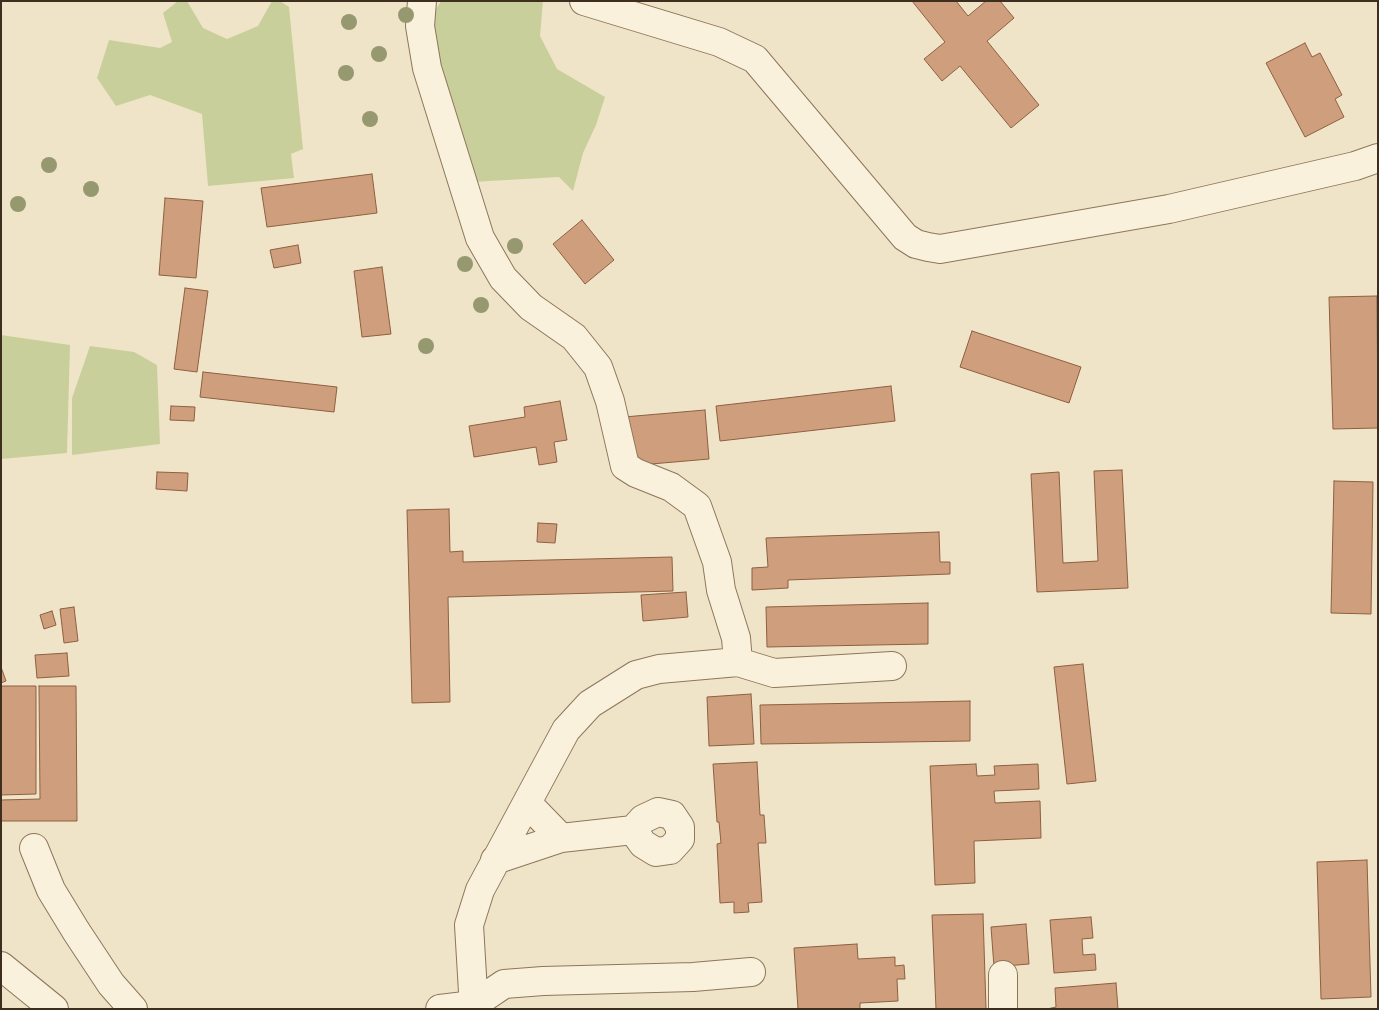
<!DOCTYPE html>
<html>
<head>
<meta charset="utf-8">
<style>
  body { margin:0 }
  #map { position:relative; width:1379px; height:1010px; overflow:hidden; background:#f0e4c8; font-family:"Crimson Pro",serif }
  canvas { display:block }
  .frame { position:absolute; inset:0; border:2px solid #3d2e20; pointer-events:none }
</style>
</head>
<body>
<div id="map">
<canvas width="1379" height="1010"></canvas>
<div class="frame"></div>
</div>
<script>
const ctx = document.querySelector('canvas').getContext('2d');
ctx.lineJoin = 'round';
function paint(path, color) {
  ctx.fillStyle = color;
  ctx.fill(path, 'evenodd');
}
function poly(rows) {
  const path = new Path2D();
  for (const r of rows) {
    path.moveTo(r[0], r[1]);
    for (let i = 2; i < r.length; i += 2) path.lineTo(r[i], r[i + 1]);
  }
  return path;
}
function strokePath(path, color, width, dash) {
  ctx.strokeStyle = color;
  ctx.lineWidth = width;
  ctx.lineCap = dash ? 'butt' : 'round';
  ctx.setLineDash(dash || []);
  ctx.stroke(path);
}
const green = poly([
  [178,1,187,1,203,28,227,39,258,26,272,1,280,1,289,7,303,149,291,154,294,178,208,186,202,114,150,95,116,106,97,78,109,40,160,48,172,42,163,13],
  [441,1,543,1,540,36,557,69,605,97,596,125,583,153,573,191,559,177,472,182,425,27],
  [1,335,70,345,67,453,1,459],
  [90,346,134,352,157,365,160,444,72,455,72,398]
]);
const building = poly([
  [912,1,956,1,968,16,986,1,1000,1,1014,18,987,41,1039,105,1011,128,960,66,942,81,924,59,945,42,912,1],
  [1305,43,1312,57,1320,53,1342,95,1335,99,1344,117,1305,137,1266,63,1305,43],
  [372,174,377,213,267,227,261,188,372,174],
  [165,198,203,201,196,278,159,275,165,198],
  [582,220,614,260,585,284,553,244,582,220],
  [298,245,301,263,274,268,270,250,298,245],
  [382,267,391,334,362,337,354,271,382,267],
  [185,288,208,291,197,372,174,369,185,288],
  [1377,296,1378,428,1333,429,1329,297,1377,296],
  [972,331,1081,367,1069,403,960,367,972,331],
  [203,372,337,387,334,412,200,397,203,372],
  [891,386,895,421,720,441,716,406,891,386],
  [560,401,567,440,554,442,557,462,539,465,536,447,474,457,469,426,525,417,524,407,560,401],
  [171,406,195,407,194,421,170,420,171,406],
  [705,410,709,459,628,466,624,417,705,410],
  [1122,470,1128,588,1037,592,1031,474,1059,472,1063,563,1098,561,1094,471,1122,470],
  [157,472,188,473,187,491,156,489,157,472],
  [1334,481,1373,482,1371,614,1331,613,1334,481],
  [449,509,450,552,463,551,463,562,672,557,673,591,448,597,450,702,412,703,407,510,449,509],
  [538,523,557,524,555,543,537,542,538,523],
  [939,532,940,562,950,562,950,574,788,580,788,588,752,590,752,568,768,567,766,538,939,532],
  [686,592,688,617,643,621,641,595,686,592],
  [928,603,928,644,767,647,766,607,928,603],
  [74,607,78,641,64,643,60,609,74,607],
  [52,611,56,625,44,629,40,615,52,611],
  [67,653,69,676,37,678,35,655,67,653],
  [1083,664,1096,781,1067,784,1054,667,1083,664],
  [1,667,6,681,1,683,1,667],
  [1,686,36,686,36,794,1,795,1,686],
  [39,686,76,686,77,821,1,821,1,800,40,799,39,686],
  [751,694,754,744,709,746,707,697,751,694],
  [970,701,970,741,761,744,760,705,970,701],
  [757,762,760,815,764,815,766,843,758,843,762,902,748,903,749,912,734,913,734,902,720,903,717,844,721,843,719,822,717,822,713,764,757,762],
  [976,764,977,776,995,775,994,766,1038,764,1039,789,994,791,995,803,1040,801,1041,838,974,841,975,883,935,885,930,766,976,764],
  [1367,860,1371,997,1321,999,1317,862,1367,860],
  [983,914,986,1009,936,1009,932,915,983,914],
  [1091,917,1093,938,1082,939,1083,955,1095,954,1096,970,1054,973,1050,920,1091,917],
  [1026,924,1029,964,994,967,991,927,1026,924],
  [857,944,858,959,895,957,895,966,904,965,905,979,897,979,898,1001,860,1003,860,1009,798,1009,794,948,857,944],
  [1116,983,1118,1009,1047,1009,1056,1007,1055,988,1116,983]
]);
const minor = poly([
  [422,1,420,26,427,68,480,238,503,278,531,307,574,337,598,367,610,401,625,466,636,473,671,487,697,506,717,562,721,590,736,638,738,662,659,669,636,675,590,704,566,730,480,890,469,925,474,1009],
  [584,1,719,42,755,59,905,237,916,244,928,247,940,249,1169,209,1355,166,1378,158],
  [738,662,774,673,892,666],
  [528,804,561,838],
  [34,848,51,890,76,931,111,984,133,1009],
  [495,860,561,838,633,830,643,819,658,812,672,815,680,827,680,839,670,850,656,852,643,844,633,830],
  [1,966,54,1009],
  [1003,975,1003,1009],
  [440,1009,473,1005,504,984,543,981,693,977,751,972]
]);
const trees = [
  [406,15],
  [349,22],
  [379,54],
  [346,73],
  [370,119],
  [49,165],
  [91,189],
  [18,204],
  [515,246],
  [465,264],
  [481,305],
  [426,346]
];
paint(green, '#c9cf9b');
paint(building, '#cf9f7d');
strokePath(building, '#8d5f41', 1);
strokePath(minor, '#8d765c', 30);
strokePath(minor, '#faf1dc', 28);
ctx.fillStyle = '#96986f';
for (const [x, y] of trees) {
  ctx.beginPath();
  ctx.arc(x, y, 8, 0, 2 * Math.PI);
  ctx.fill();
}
</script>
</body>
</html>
